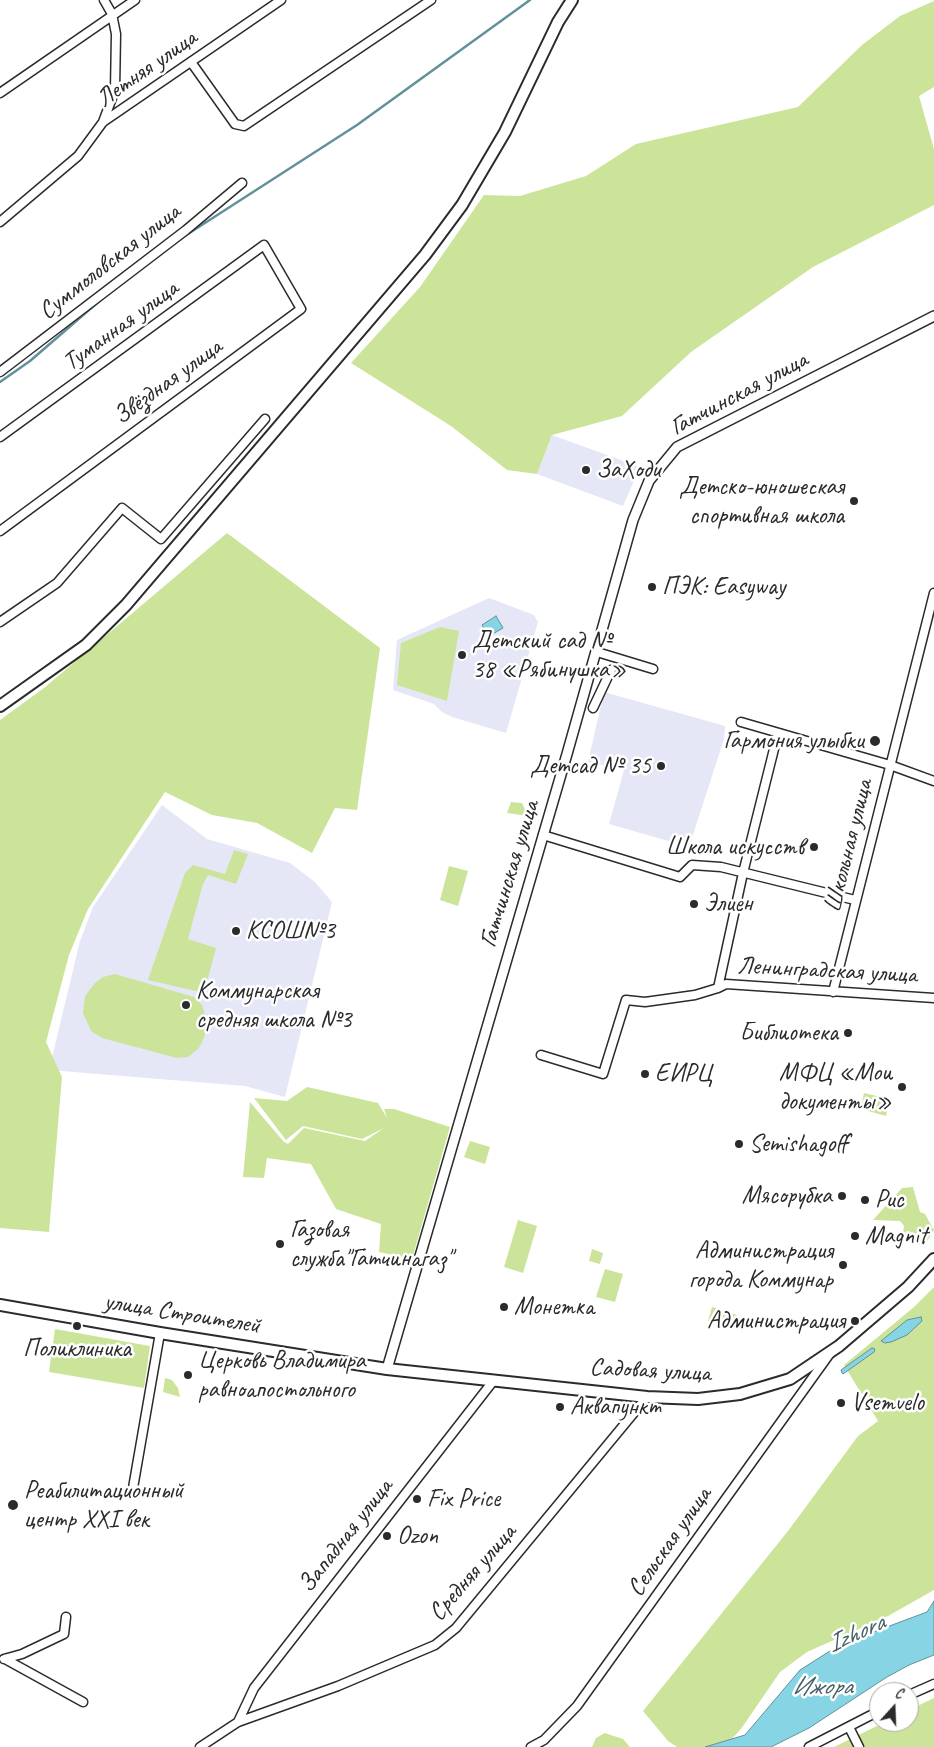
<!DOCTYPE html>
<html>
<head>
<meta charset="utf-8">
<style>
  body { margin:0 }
  #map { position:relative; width:934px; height:1747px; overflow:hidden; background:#fff; font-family:Caveat,sans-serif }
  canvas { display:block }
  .north { position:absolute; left:869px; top:1682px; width:50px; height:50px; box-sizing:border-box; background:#fff; border:1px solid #aaa; border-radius:50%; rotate:20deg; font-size:14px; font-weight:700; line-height:20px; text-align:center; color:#2b2b2b }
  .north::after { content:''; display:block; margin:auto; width:18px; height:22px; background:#2b2b2b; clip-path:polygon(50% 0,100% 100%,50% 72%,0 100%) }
</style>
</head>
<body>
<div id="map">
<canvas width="934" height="1747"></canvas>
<div class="north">С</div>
</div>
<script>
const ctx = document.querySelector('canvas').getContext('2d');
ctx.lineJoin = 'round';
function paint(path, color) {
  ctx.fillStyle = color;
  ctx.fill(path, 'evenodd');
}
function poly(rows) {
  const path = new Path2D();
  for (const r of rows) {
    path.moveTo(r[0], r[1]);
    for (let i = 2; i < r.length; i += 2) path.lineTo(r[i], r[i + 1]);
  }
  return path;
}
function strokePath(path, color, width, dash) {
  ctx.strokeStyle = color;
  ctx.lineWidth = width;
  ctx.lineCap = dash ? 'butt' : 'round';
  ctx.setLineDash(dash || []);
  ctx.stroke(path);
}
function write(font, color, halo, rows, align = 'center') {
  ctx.font = font + ' Caveat,sans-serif';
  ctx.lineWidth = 5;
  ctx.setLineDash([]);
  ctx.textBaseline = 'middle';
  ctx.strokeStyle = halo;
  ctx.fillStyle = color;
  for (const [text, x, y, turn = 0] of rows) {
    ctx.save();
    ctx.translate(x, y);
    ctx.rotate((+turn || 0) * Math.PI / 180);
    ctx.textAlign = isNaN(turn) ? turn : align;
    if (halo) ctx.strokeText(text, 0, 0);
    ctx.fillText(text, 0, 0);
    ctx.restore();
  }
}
const built = poly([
  [552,435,640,467,623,506,537,474],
  [489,598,534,615,538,622,506,733,452,717,442,712,434,704,393,690,397,640],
  [604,692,725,726,724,739,689,847,609,824,624,770,588,762],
  [162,805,207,839,290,863,315,882,332,902,285,1097,245,1086,49,1070,80,941,93,907]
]);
const green = poly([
  [934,1,934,87,919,96,934,149,934,205,813,267,691,352,622,416,552,435,537,474,507,470,451,426,351,363,420,287,484,195,520,196,586,176,636,144,798,107,862,45,900,16],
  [227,533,380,648,357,810,335,808,312,853,257,823,212,815,165,792,88,909,69,955,46,1042,62,1077,49,1232,0,1228,0,720,44,688],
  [440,627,459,631,447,701,397,685,401,643],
  [511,802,522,803,528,816,507,813],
  [234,850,248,854,236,884,208,875,203,884,188,939,216,948,204,993,148,980,185,873,193,865,225,874],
  [449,866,468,871,458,906,440,900],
  [115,974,194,997,202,1005,206,1018,205,1035,199,1048,188,1057,177,1058,102,1038,91,1031,83,1013,85,996,95,983,103,977],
  [307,1087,378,1103,387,1118,384,1109,394,1109,450,1127,412,1259,379,1252,381,1224,336,1209,311,1164,267,1158,264,1178,243,1177,250,1102,284,1142,288,1144,304,1128,365,1141,384,1128,362,1139,303,1126,286,1140,254,1098,287,1101],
  [864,1093,889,1099,886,1116,861,1109],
  [470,1141,490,1147,485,1164,464,1157],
  [913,1187,920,1212,925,1214,934,1230,924,1246,902,1240,904,1226,900,1221,873,1220,902,1188],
  [518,1220,537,1226,523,1273,504,1267],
  [592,1249,603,1253,600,1264,589,1261],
  [605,1269,623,1274,615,1302,596,1297],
  [934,1287,934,1590,888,1616,807,1652,780,1672,741,1729,724,1747,677,1747,668,1741,643,1711,788,1531,858,1436,878,1421,844,1365,914,1307],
  [712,1307,737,1315,733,1329,708,1321],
  [55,1329,150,1346,144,1388,49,1372],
  [165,1378,172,1380,178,1388,180,1397,163,1392],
  [934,1698,934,1747,834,1747,885,1722,909,1722,909,1710],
  [605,1733,623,1739,630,1747,592,1747,596,1738]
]);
const water = poly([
  [496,616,503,628,489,636,482,625,496,616],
  [921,1317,922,1321,907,1335,891,1342,885,1343,881,1341,907,1320,921,1317],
  [872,1348,875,1349,874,1352,843,1374,842,1373,841,1370,872,1348],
  [934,1601,934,1655,909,1665,887,1677,809,1728,771,1747,705,1747,745,1735,800,1670,841,1644,927,1612,934,1601]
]);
const stream = poly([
  [177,241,357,125,530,0],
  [0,382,30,361,111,291]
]);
const minor = poly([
  [191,62,235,124,244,126,431,0],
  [0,93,135,0],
  [103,122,115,90,116,34,112,14,104,0],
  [0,222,78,156,103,122,281,0],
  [0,372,186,230,242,183],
  [0,437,264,245,301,309,0,531],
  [0,622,57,583,122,508,161,539,265,419],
  [597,652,653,669],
  [593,708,611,670],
  [741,722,890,765,934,781],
  [543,835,680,877,692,865,721,867,855,900],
  [718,988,726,984,934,998],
  [833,992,934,593],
  [541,1055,603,1074,626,1000,645,1002,695,995,718,988,743,873,778,733],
  [133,1488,160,1333],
  [4,1659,22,1654,64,1634,66,1617],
  [5,1659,83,1702],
  [909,1695,934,1684],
  [238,1722,254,1688,494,1380],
  [849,1727,859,1747],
  [200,1747,238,1722,338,1686,435,1645,456,1628,647,1397],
  [531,1747,544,1740,577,1706,831,1352],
  [809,1747,879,1711]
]);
const tertiary = poly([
  [387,1369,567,754,633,520,649,481,677,447,934,316]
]);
const secondary = poly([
  [0,706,86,645,126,605,425,255,462,205,505,132,558,22,572,0],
  [0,1305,160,1333,387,1369,647,1397,698,1399,740,1394,790,1379,839,1346,908,1287,934,1259]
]);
const markers = [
  [586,470,5,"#2b2b2b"],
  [854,501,5,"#2b2b2b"],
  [652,587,5,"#2b2b2b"],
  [462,655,5,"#2b2b2b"],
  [875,741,6,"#2b2b2b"],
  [661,766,5,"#2b2b2b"],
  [814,847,5,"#2b2b2b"],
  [694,904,5,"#2b2b2b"],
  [236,931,5,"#2b2b2b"],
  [186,1005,5,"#2b2b2b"],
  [848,1033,5,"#2b2b2b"],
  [645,1074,5,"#2b2b2b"],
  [902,1087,5,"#2b2b2b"],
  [739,1144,5,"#2b2b2b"],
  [842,1196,5,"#2b2b2b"],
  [865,1200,5,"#2b2b2b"],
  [855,1236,5,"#2b2b2b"],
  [280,1244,5,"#2b2b2b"],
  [843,1265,5,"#2b2b2b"],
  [504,1307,5,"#2b2b2b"],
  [855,1321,5,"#2b2b2b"],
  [77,1326,5,"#2b2b2b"],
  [188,1375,5,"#2b2b2b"],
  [841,1403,5,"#2b2b2b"],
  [560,1407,5,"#2b2b2b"],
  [417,1499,5,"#2b2b2b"],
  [13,1505,6,"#2b2b2b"],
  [387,1536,5,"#2b2b2b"]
];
const streetNames = [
  ["Летняя улица",147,69,-35],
  ["Суммоловская улица",110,262,-38],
  ["Туманная улица",121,326,-36],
  ["Звёздная улица",168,382,-36],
  ["Гатчинская улица",739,394,-28],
  ["Школьная улица",849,846,-76],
  ["Гатчинская улица",510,874,-73],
  ["Ленинградская улица",827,971,3],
  ["улица Строителей",182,1314,9],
  ["Садовая улица",650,1371,3],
  ["Западная улица",346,1536,-52],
  ["Сельская улица",670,1542,-55],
  ["Средняя улица",473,1573,-49]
];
const poiNames = [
  ["ЗаХоди",596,470],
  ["Детско-юношеская",844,487,"right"],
  ["спортивная школа",844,516,"right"],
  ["ПЭК: Easyway",662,587],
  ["Детский сад №",472,641],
  ["38 «Рябинушка»",472,670],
  ["Гармония улыбки",864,741,"right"],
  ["Детсад № 35",651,766,"right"],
  ["Школа искусств",804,847,"right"],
  ["Элиен",704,904],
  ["КСОШ№3",246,931],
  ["Коммунарская",196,991],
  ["средняя школа №3",196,1020],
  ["Библиотека",838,1033,"right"],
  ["МФЦ «Мои",892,1073,"right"],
  ["документы»",892,1102,"right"],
  ["ЕИРЦ",655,1074],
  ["Semishagoff",749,1144],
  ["Мясорубка",832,1196,"right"],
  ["Рис",875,1200],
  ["Газовая",290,1230],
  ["служба\"Гатчинагаз\"",290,1259],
  ["Magnit",865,1236],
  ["Администрация",833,1251,"right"],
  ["города Коммунар",833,1280,"right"],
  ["Монетка",514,1307],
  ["Администрация",845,1321,"right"],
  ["Поликлиника",77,1349,"center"],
  ["Церковь Владимира",198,1361],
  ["равноапостольного",198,1390],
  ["Vsemvelo",851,1403],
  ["Аквапункт",570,1407],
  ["Реабилитационный",24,1491],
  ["центр ХХI век",24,1520],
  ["Fix Price",427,1499],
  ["Ozon",397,1536]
];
const waterNames = [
  ["Izhora",856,1634,-24],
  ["Ижора",822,1687]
];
paint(built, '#e5e7f6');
paint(green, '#cbe49a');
paint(water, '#87d5e4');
strokePath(water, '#62919a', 1);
strokePath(stream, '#62919a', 2.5);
strokePath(minor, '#2b2b2b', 11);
strokePath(tertiary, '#2b2b2b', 12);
strokePath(secondary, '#2b2b2b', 14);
strokePath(minor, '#fff', 8);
strokePath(tertiary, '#fff', 9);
strokePath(secondary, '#fff', 10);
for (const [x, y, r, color] of markers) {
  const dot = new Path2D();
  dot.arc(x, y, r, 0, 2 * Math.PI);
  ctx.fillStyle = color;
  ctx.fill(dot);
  strokePath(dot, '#fff', 2);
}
write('25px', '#2b2b2b', '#fff', streetNames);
write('25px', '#2b2b2b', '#fff', poiNames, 'left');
write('italic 26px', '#475e62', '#fff', waterNames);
</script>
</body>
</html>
